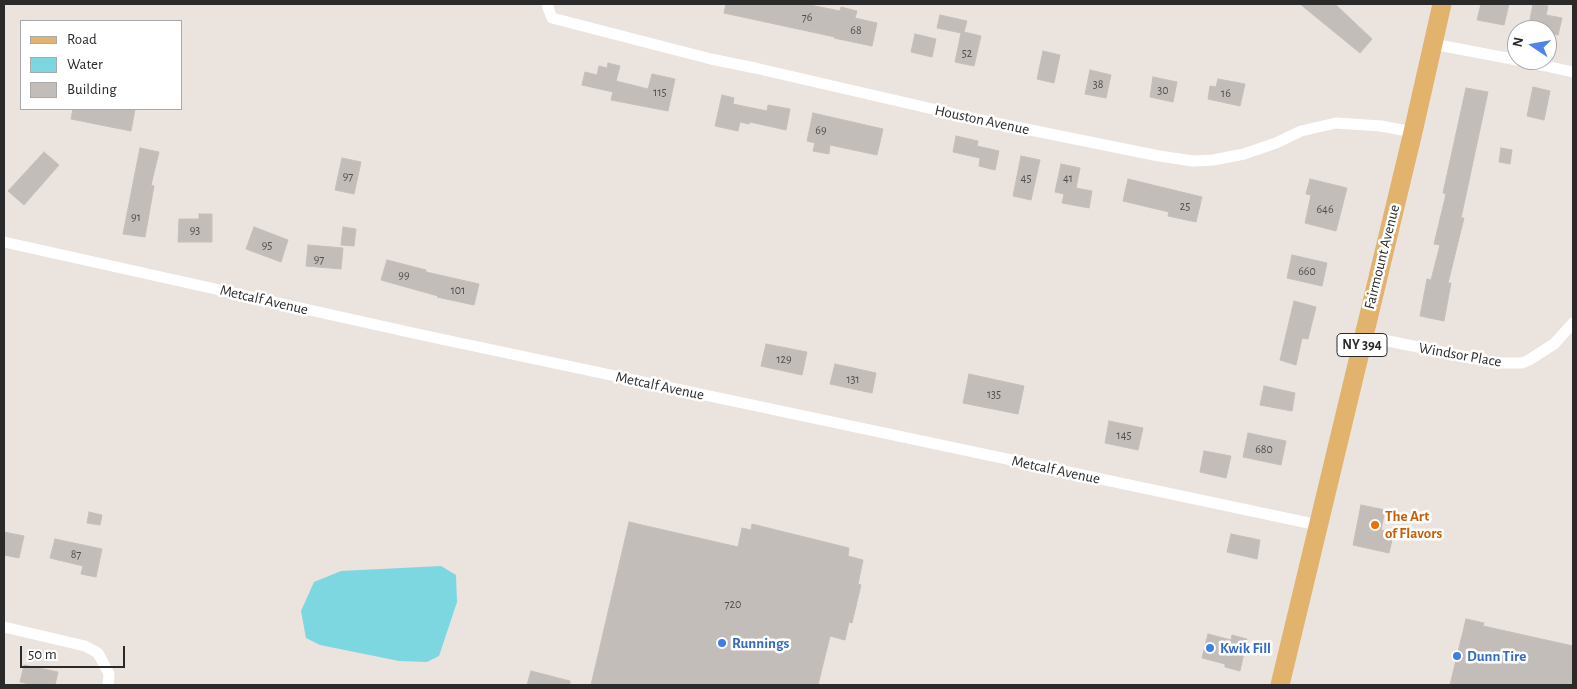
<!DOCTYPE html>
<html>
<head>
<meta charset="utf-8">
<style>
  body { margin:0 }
  #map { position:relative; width:1577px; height:689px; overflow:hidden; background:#ebe3de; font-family:"Alegreya Sans",sans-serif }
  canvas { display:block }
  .frame { position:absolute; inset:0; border:5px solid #2a2a2a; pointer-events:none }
  .legend { position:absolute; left:20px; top:20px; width:162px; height:90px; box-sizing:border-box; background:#fff; border:1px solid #aaa; margin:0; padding:6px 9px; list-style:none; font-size:15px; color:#2a2a2a }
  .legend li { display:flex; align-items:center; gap:10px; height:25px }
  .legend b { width:25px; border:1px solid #aaa }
  .north { position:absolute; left:1507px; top:20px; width:50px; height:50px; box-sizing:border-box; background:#fff; border:1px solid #aaa; border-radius:50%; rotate:282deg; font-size:14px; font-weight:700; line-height:20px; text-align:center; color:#2a2a2a }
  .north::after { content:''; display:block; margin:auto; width:18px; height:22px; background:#4f84e6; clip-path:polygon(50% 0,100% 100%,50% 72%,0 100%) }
  .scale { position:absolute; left:20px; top:646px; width:105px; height:22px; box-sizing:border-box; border:2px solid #2a2a2a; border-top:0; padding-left:6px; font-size:15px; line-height:18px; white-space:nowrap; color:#2a2a2a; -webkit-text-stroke:4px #fff; paint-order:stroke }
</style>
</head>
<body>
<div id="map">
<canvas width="1577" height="689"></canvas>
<div class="frame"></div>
<ul class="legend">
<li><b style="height:6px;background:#e1b36c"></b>Road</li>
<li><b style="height:14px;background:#7cd7e1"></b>Water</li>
<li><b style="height:14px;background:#c3bdba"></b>Building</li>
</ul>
<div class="north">N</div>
<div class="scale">50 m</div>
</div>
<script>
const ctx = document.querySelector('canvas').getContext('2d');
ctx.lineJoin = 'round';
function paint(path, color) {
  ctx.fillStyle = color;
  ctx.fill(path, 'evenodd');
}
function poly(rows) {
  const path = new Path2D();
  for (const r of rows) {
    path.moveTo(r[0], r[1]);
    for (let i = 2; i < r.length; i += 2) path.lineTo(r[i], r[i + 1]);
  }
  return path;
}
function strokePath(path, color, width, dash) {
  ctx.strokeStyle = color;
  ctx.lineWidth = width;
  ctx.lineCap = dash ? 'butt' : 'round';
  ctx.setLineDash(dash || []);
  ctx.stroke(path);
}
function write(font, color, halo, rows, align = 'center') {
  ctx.font = font + ' "Alegreya Sans",sans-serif';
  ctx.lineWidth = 5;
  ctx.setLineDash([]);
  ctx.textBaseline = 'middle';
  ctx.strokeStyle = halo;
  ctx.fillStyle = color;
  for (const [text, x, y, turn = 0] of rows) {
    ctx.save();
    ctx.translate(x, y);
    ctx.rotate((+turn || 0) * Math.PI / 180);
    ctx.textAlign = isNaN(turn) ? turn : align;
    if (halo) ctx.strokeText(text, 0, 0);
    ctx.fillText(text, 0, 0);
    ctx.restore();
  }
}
const water = poly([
  [441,566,456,575,457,602,439,656,427,662,399,661,320,645,306,638,301,611,314,582,341,571]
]);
const building = poly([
  [726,4,805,4,840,11,841,7,857,11,855,18,877,23,872,46,834,38,835,37,724,13,726,4],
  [1300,4,1335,4,1372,39,1360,53,1300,4],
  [1481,4,1509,4,1504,25,1477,20,1481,4],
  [1533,4,1548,6,1546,15,1562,18,1558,35,1547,33,1547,30,1542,30,1543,28,1529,25,1533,4],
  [940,15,967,21,964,32,981,36,974,66,955,62,961,33,937,28,940,15],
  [915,34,936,39,932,57,911,52,915,34],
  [1043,51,1060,55,1054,83,1037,79,1043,51],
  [608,63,620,66,616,81,648,89,652,74,675,79,668,111,611,100,613,92,582,85,585,72,597,75,599,66,607,68,608,63],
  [1090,70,1111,75,1106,98,1085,94,1090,70],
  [1153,77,1177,82,1173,102,1150,97,1153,77],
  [1218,79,1245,84,1240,106,1208,99,1210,86,1216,87,1218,79],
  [1533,87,1550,91,1544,120,1527,116,1533,87],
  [1466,88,1488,92,1461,218,1464,218,1448,283,1451,283,1444,321,1420,316,1427,279,1431,280,1440,245,1434,244,1446,194,1443,193,1466,88],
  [722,95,734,98,733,104,767,111,768,105,790,109,786,130,750,122,749,124,740,122,738,131,715,126,722,95],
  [73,109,135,109,131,131,71,119,73,109],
  [813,113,883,129,877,155,830,145,829,154,813,151,815,143,807,141,813,113],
  [956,136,978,141,977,146,999,151,995,170,979,166,980,158,953,152,956,136],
  [140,148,159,152,151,185,154,186,145,237,123,234,140,148],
  [1501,148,1512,150,1510,164,1499,162,1501,148],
  [44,152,59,165,24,205,8,191,44,152],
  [1021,156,1040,160,1031,200,1013,196,1021,156],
  [342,158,361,162,354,194,335,190,342,158],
  [1061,164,1080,168,1076,188,1092,191,1089,208,1062,203,1064,194,1055,192,1061,164],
  [1128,179,1202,197,1196,222,1168,216,1169,212,1123,201,1128,179],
  [1310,179,1347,188,1336,231,1305,223,1311,195,1306,194,1310,179],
  [199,214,212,214,212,242,178,242,179,219,199,219,199,214],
  [254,227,288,240,281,262,246,249,254,227],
  [343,227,356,229,354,246,341,245,343,227],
  [308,245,343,248,341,269,306,266,308,245],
  [1292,255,1327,263,1322,286,1287,278,1292,255],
  [387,260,426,270,426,272,479,284,474,305,437,297,438,296,381,280,387,260],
  [1294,301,1316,307,1308,339,1302,338,1296,365,1280,360,1294,301],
  [766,344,807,352,802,375,761,366,766,344],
  [835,364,876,373,872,393,830,384,835,364],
  [969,374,1024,386,1018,414,963,403,969,374],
  [1264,386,1295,393,1292,411,1260,405,1264,386],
  [1109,421,1143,428,1138,450,1105,443,1109,421],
  [1248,433,1286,441,1281,465,1243,457,1248,433],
  [1204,451,1231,456,1226,478,1200,472,1204,451],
  [1361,505,1385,510,1381,530,1394,532,1389,553,1353,545,1361,505],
  [89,512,102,515,100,525,87,523,89,512],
  [629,522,738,547,742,528,751,530,752,524,849,548,848,556,863,560,858,584,861,585,852,623,849,622,845,640,830,636,818,685,591,685,629,522],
  [4,532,24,536,19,558,4,555,4,532],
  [1231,534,1260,540,1257,559,1227,552,1231,534],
  [55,539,102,549,96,577,81,574,83,566,50,558,55,539],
  [1466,619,1484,623,1483,626,1573,646,1573,685,1450,685,1466,619],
  [1208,634,1231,640,1232,635,1247,639,1240,671,1225,667,1225,664,1202,658,1208,634],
  [24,665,58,672,55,685,34,685,20,682,24,665],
  [531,671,570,681,570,685,527,685,531,671]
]);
const minor = poly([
  [548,4,548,8,552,18,711,59,755,68,976,119,1159,156,1193,161,1213,160,1244,154,1276,143,1301,131,1336,123,1381,126,1413,132],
  [1433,44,1517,60],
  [1518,60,1573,72],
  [4,242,422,335,1318,525],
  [1364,336,1496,363,1522,363,1529,360,1554,344,1573,323],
  [4,627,85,646,98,653,109,674,108,685]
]);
const primary = poly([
  [1280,685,1413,132,1442,4]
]);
const markers = [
  [1375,525,5,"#e8710a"],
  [722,643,5,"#3f7fe0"],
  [1210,648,5,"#3f7fe0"],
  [1457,656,5,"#3f7fe0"]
];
const numberNames = [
  ["76",807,17],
  ["68",856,30],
  ["52",967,53],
  ["38",1098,84],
  ["30",1163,90],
  ["115",660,92],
  ["16",1226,93],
  ["69",821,130],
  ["97",348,176],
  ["45",1026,178],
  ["41",1068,178],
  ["25",1185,206],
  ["646",1325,209],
  ["91",136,217],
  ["93",195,230],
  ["95",267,245],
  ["97",319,259],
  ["660",1307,271],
  ["99",404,275],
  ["101",458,290],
  ["129",784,359],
  ["131",853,379],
  ["135",994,394],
  ["145",1124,435],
  ["680",1264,449],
  ["87",76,554],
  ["720",733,604]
];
const shields = [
  [1362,345,50]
];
const shieldNames = [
  ["NY 394",1362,345]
];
const streetNames = [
  ["Houston Avenue",982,120,12],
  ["Fairmount Avenue",1382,257,-76],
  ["Metcalf Avenue",264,300,13],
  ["Windsor Place",1460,355,10],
  ["Metcalf Avenue",660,386,12],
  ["Metcalf Avenue",1056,470,12]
];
const foodNames = [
  ["The Art",1385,516],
  ["of Flavors",1385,533]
];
const shopNames = [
  ["Runnings",732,643],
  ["Kwik Fill",1220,648],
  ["Dunn Tire",1467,656]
];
paint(water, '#7cd7e1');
paint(building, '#c3bdba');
strokePath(building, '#c6beb8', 1);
strokePath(minor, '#fff', 11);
strokePath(primary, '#e1b36c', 19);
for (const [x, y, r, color] of markers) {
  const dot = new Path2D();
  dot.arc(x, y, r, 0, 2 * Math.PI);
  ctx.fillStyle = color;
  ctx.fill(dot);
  strokePath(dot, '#fff', 2);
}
write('12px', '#504f4e', null, numberNames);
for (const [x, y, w] of shields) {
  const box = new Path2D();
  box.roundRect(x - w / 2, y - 11.5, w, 23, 4);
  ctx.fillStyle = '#fff';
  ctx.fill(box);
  strokePath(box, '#2a2a2a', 1);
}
write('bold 14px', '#2a2a2a', null, shieldNames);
write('15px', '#2a2a2a', '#fff', streetNames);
write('bold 15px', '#c56008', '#fff', foodNames, 'left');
write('bold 15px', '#366cbe', '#fff', shopNames, 'left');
</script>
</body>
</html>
